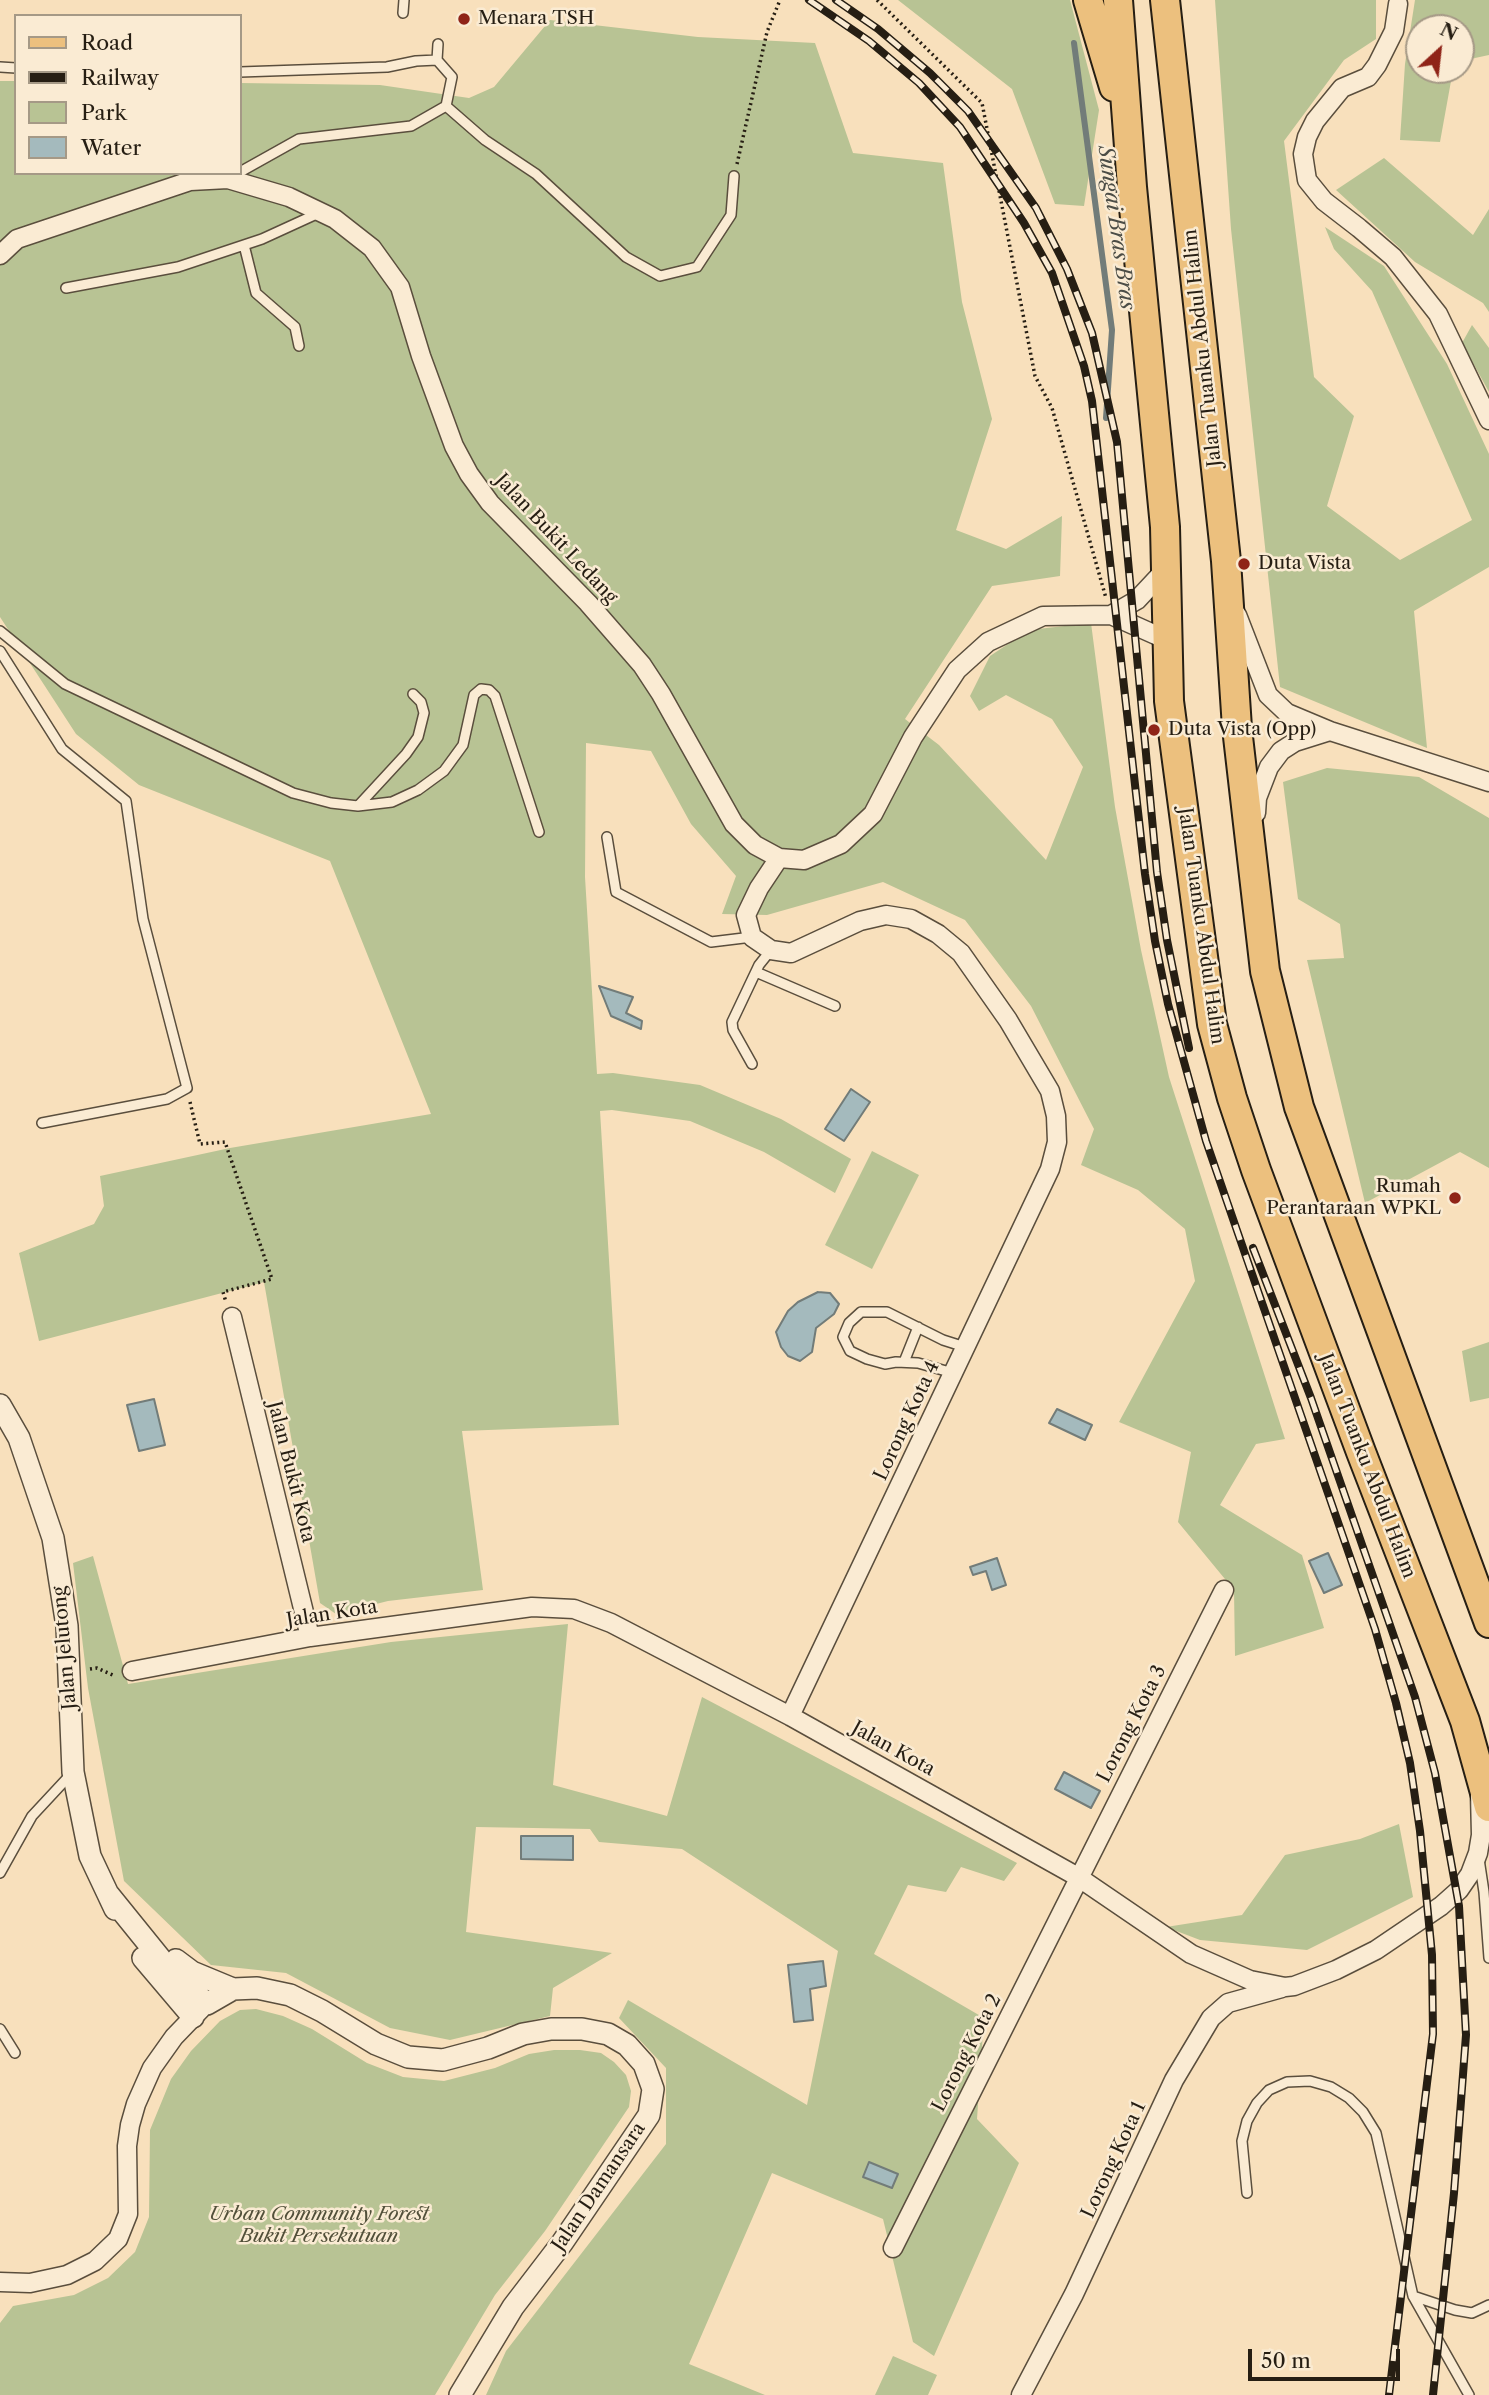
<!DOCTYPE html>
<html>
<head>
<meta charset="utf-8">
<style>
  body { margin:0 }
  #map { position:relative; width:1489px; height:2395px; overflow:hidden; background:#f8e0bc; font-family:"Libre Caslon Text",serif }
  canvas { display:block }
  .legend { position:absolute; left:14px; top:14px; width:228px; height:161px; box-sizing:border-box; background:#faebd3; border:2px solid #a59986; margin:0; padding:9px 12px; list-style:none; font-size:21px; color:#261e13 }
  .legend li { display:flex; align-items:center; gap:14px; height:35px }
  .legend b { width:35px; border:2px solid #a59986 }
  .north { position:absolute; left:1405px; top:14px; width:70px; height:70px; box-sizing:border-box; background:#faebd3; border:2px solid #a59986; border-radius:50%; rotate:27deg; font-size:19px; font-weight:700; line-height:28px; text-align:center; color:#261e13 }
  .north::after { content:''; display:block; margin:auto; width:24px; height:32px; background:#8f2418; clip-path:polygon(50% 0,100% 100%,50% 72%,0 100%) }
  .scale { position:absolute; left:1248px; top:2349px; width:152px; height:32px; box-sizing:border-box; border:4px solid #261e13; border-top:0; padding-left:9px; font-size:21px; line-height:24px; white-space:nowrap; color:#261e13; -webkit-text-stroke:5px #faebd3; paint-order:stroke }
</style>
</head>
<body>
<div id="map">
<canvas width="1489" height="2395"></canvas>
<ul class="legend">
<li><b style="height:9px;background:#ecc07e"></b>Road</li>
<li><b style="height:9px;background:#261e13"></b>Railway</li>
<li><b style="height:19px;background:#b8c394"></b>Park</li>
<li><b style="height:19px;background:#a4babd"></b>Water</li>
</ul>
<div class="north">N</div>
<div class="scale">50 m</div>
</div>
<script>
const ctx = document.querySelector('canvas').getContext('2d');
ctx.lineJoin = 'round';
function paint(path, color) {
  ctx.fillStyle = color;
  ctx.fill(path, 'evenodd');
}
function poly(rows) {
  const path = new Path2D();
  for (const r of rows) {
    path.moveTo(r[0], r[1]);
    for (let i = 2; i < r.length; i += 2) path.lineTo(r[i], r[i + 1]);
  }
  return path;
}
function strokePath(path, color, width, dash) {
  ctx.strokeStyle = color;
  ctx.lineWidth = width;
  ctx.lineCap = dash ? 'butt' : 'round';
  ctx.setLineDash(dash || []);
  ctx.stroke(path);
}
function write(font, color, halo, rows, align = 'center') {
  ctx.font = font + ' "Libre Caslon Text",serif';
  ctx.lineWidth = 5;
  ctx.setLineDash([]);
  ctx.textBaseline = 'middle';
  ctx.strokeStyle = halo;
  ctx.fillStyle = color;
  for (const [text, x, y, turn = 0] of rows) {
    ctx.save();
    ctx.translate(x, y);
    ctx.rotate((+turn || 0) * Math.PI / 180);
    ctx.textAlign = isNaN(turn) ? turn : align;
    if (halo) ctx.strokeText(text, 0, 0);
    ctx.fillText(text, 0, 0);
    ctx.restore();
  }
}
const green = poly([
  [898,0,1070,0,1099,110,1084,206,1055,204,1012,89],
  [1215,0,1376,0,1376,39,1344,60,1284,141,1314,377,1354,416,1327,506,1400,560,1472,520,1372,291,1334,249,1325,227,1384,266,1447,364,1489,454,1489,567,1414,611,1427,748,1280,687,1231,229],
  [1415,0,1489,0,1489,55,1461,61,1461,28,1419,28,1419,70,1453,70,1440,142,1400,140,1405,64],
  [550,20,698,37,815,43,853,153,943,163,962,302,992,419,956,530,1006,549,1062,516,1060,576,992,586,905,719,939,745,1046,860,1083,767,1052,719,1006,695,979,711,970,696,990,656,1029,630,1091,623,1115,807,1141,950,1169,1077,1285,1439,1256,1444,1220,1505,1302,1555,1324,1628,1235,1656,1234,1590,1178,1522,1191,1452,1119,1422,1195,1281,1185,1229,1138,1190,1081,1165,1094,1129,1031,1006,965,920,883,882,767,915,722,914,736,876,691,824,651,751,586,743,585,877,597,1074,613,1073,700,1085,781,1119,851,1159,835,1193,764,1152,690,1121,612,1110,600,1111,619,1425,462,1431,483,1590,388,1601,336,1614,320,1603,264,1282,39,1341,19,1253,94,1224,104,1206,100,1176,230,1148,431,1114,330,861,139,785,76,734,0,617,0,81,16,81,16,173,240,173,240,83,380,85,469,98,494,87],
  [1384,158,1473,235,1489,209,1489,312,1483,303,1415,262,1336,190],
  [1472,325,1489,348,1489,392,1462,343],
  [1327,768,1419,777,1489,818,1489,1168,1460,1152,1365,1203,1307,960,1344,958,1340,924,1298,899,1283,782],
  [872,1151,919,1175,872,1269,825,1245],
  [1489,1342,1489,1398,1470,1402,1462,1351],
  [93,1556,128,1684,391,1642,568,1624,553,1785,667,1816,702,1697,1017,1863,1004,1881,961,1867,946,1892,908,1885,874,1954,984,2018,977,2119,1019,2163,934,2356,913,2342,883,2219,772,2173,689,2364,765,2395,486,2395,506,2351,666,2144,666,2068,619,2018,628,2000,807,2105,838,1951,682,1849,599,1842,590,1829,476,1827,466,1932,612,1953,553,1988,550,2016,450,2040,390,2028,286,1973,211,1965,124,1881,88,1688,73,1563],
  [1399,1824,1413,1897,1307,1950,1200,1940,1166,1927,1242,1915,1285,1855,1360,1839],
  [256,2009,283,2016,312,2029,367,2063,403,2077,444,2081,495,2068,529,2054,554,2050,580,2050,601,2053,614,2062,626,2075,631,2091,629,2107,545,2231,495,2295,435,2395,0,2395,0,2323,13,2306,74,2295,108,2278,135,2252,149,2217,150,2130,171,2079,191,2051,220,2021,240,2010],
  [893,2356,937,2375,928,2395,875,2395]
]);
const water = poly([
  [599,986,633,997,626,1013,642,1021,641,1029,611,1016,599,986],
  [851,1089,870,1102,844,1141,825,1129,851,1089],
  [818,1292,830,1293,839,1304,834,1314,816,1328,812,1352,800,1361,788,1356,781,1347,776,1332,788,1311,798,1302,818,1292],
  [154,1399,165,1445,139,1451,127,1405,154,1399],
  [1057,1409,1092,1425,1085,1440,1049,1423,1057,1409],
  [1328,1553,1342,1585,1324,1593,1309,1561,1328,1553],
  [997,1558,1006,1585,992,1590,986,1571,973,1575,970,1567,997,1558],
  [1064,1772,1100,1791,1091,1808,1055,1789,1064,1772],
  [521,1836,573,1836,573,1860,521,1859,521,1836],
  [823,1961,826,1986,810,1989,813,2020,794,2022,788,1965,823,1961],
  [869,2162,898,2174,892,2188,863,2177,869,2162]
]);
const stream = poly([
  [1074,43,1112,330,1106,418]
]);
const path = poly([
  [877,0,982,103,1035,376,1052,408,1106,598],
  [737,164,767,32,780,0],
  [190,1102,200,1144,225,1142,272,1279,223,1292,226,1302],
  [90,1669,97,1668,115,1676]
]);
const service = poly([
  [403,13,404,0],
  [437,60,438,44],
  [0,67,16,68],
  [240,72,387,67,416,61,437,60,452,77,446,106,485,140,536,174,626,257,660,276,697,267,731,215,734,176],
  [240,172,299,139,411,126,446,106],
  [244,245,256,293,295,327,299,346],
  [66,288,178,267,262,239,321,212],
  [0,631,65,684,293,793,331,803,358,806,392,802,418,790,444,771,463,745,474,695,481,689,489,690,495,696,539,832],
  [0,651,62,749,126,801,143,919,187,1088,167,1099,42,1123],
  [358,806,406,754,418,737,424,713,421,702,413,694],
  [607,837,616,892,711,942,752,937],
  [756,972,835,1006],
  [752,1064,733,1030,732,1022,759,965,771,950],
  [904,1362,918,1327],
  [953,1373,918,1363,896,1362,885,1364,867,1359,850,1351,843,1337,849,1323,861,1312,887,1312,943,1340,965,1347],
  [1479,1859,1484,1892,1489,1958],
  [0,1873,32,1816,72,1773],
  [0,2029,15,2053],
  [1247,2193,1242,2141,1247,2121,1257,2103,1269,2090,1287,2082,1310,2081,1331,2087,1349,2098,1363,2112,1376,2133,1413,2296,1469,2395],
  [1413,2296,1455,2310,1472,2313,1489,2305]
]);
const minor = poly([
  [1398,4,1394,31,1377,65,1368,77,1342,88,1315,121,1307,137,1303,154,1307,180,1324,201,1359,228,1393,257,1438,314,1489,420],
  [0,255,17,239,190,181,228,179,289,197,335,219,372,248,400,287,421,356,454,446,469,474,490,503,588,603,642,665,661,694,734,824,755,845,779,858,804,860,841,844,873,814,913,737,957,670,988,642,1043,616,1111,615,1167,640],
  [1111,615,1137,600,1166,569],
  [1237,615,1268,695,1287,713,1330,731,1489,782],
  [1256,813,1257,798,1269,767,1281,751,1295,742,1330,731],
  [779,858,759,888,746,915,752,937,771,950,791,953,860,921,886,915,911,919,938,934,961,953,1008,1020,1050,1091,1056,1116,1057,1142,1050,1169,790,1716],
  [232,1317,310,1637],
  [132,1671,310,1637,532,1607,574,1609,611,1623,790,1716,1078,1877,1191,1954,1250,1980,1285,1987,1294,1986,1336,1970,1376,1950,1441,1906,1459,1890,1470,1874,1478,1853,1481,1835,1480,1794],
  [893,2248,1224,1590],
  [0,2282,30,2283,67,2275,95,2261,118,2239,128,2214,127,2146,130,2125,136,2104,152,2068,174,2037,201,2009],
  [1021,2395,1074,2294,1174,2080,1211,2018,1228,2003,1282,1988]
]);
const tertiary = poly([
  [0,1405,19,1438,53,1538,67,1626,73,1772,90,1856,115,1909],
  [109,1895,164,1963,207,2004,233,1989,257,1988,290,1995,322,2011,376,2044,408,2057,443,2060,488,2048,523,2034,551,2029,582,2029,608,2034,627,2045,644,2064,653,2089,649,2115,562,2243,513,2307,460,2395],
  [143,1958,193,2017],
  [176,1960,192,1972,233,1989]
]);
const primary = poly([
  [1088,0,1114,87],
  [1118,0,1132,187,1165,527,1169,701,1212,1024,1232,1098,1256,1170,1361,1452,1465,1721,1489,1807],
  [1165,0,1226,561,1237,728,1265,971,1299,1107,1489,1623]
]);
const rail = poly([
  [809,0,869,41,919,83,960,127,1024,223,1052,273,1084,366,1092,401,1145,874,1155,941,1168,1004,1206,1141,1375,1629,1396,1703,1410,1763,1420,1831,1432,1955,1433,2034,1389,2395],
  [836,0,878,29,930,73,968,111,1036,208,1067,269,1092,333,1117,442,1157,872,1167,940,1189,1048],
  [1253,1248,1311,1398,1415,1697,1435,1773,1459,1906,1466,2035,1454,2193,1433,2395]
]);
const markers = [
  [464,19,7,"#8f2418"],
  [1244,564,7,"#8f2418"],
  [1154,730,7,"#8f2418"],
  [1455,1198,7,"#8f2418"]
];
const poiNames = [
  ["Menara TSH",478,19],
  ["Duta Vista",1258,564],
  ["Duta Vista (Opp)",1168,730],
  ["Rumah",1441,1187,"right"],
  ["Perantaraan WPKL",1441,1209,"right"]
];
const streetNames = [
  ["Jalan Tuanku Abdul Halim",1203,348,-96],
  ["Jalan Bukit Ledang",556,539,47],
  ["Jalan Tuanku Abdul Halim",1201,926,82],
  ["Lorong Kota 4",907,1421,-65],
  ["Jalan Tuanku Abdul Halim",1367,1466,69],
  ["Jalan Bukit Kota",291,1472,76],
  ["Jalan Kota",332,1614,-9],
  ["Jalan Jelutong",65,1648,-95],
  ["Lorong Kota 3",1132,1724,-63],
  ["Jalan Kota",893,1749,29],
  ["Lorong Kota 2",967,2053,-63],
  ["Lorong Kota 1",1114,2160,-65],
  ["Jalan Damansara",599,2187,-56]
];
const parkNames = [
  ["Urban Community Forest",319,2215],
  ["Bukit Persekutuan",319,2237]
];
const waterNames = [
  ["Sungai Bras Bras",1116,228,82]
];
paint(green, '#b8c394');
paint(water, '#a4babd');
strokePath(water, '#727c79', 2);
strokePath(stream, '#727c79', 6);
strokePath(service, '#5a4e3d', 12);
strokePath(minor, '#5a4e3d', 21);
strokePath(tertiary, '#5a4e3d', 24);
strokePath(primary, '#261e13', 32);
strokePath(path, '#261e13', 3.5, [2, 3.5]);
strokePath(service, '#faebd3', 9);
strokePath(minor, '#faebd3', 18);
strokePath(tertiary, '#faebd3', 21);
strokePath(primary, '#ecc07e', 28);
strokePath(rail, '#261e13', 8);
strokePath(rail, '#faebd3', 5, [16]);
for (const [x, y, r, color] of markers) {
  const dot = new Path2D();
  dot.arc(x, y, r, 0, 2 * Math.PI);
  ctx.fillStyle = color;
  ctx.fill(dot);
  strokePath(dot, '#faebd3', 2.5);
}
write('19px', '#261e13', '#faebd3', poiNames, 'left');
write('19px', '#261e13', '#faebd3', streetNames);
write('italic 19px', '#52503a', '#faebd3', parkNames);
write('italic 21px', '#4c4d46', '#faebd3', waterNames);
</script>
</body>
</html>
